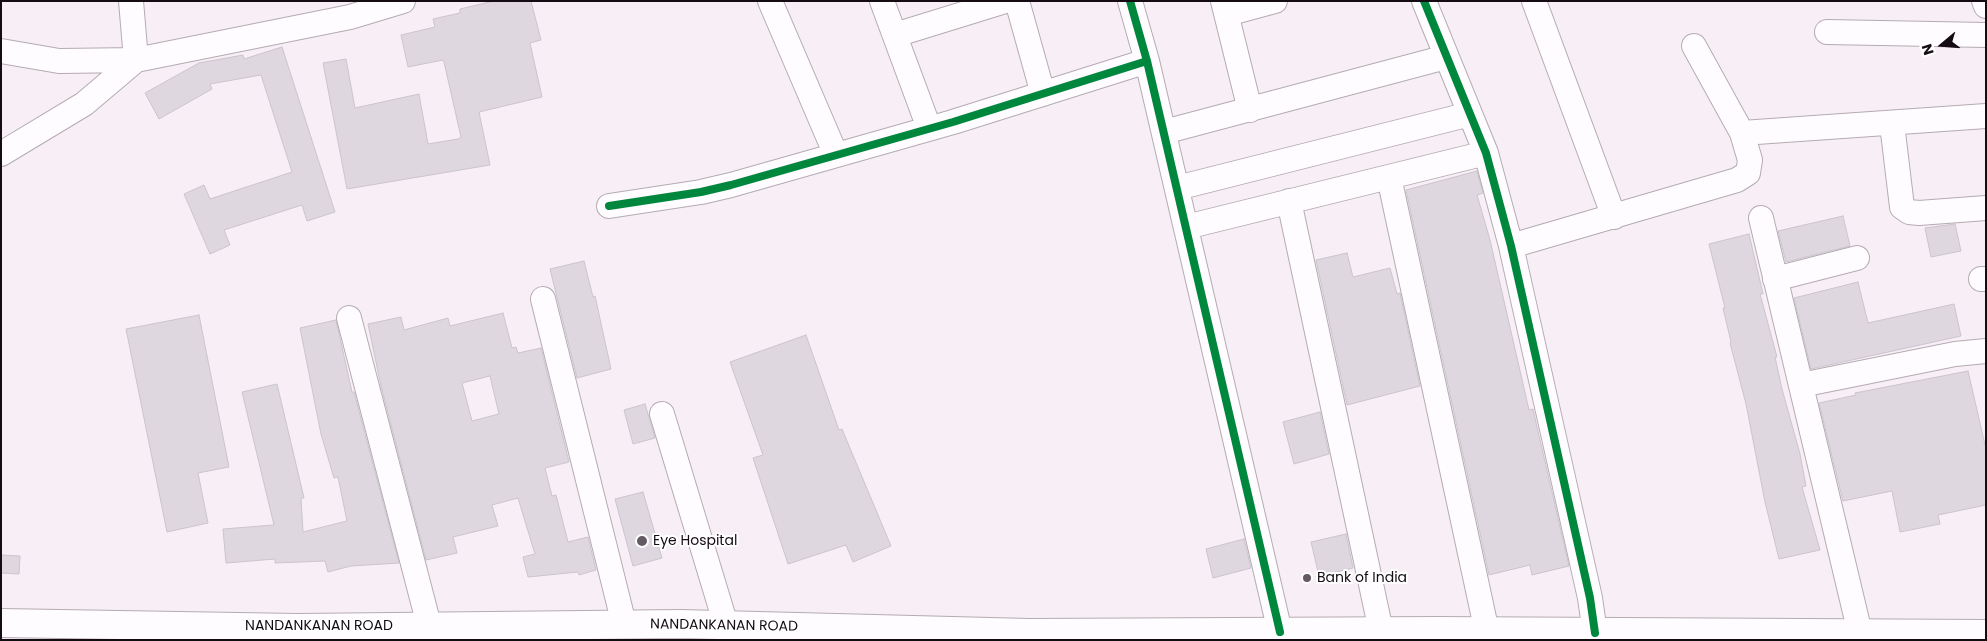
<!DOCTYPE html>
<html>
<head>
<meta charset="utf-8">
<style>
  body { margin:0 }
  #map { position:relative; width:1987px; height:641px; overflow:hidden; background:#f8eef6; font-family:Poppins,sans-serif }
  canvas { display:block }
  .frame { position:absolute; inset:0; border:2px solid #140b13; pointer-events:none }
  .north { position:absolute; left:1917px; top:20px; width:50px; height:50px; -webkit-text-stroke:4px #fff; paint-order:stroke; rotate:252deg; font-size:14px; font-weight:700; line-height:20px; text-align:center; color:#140b13 }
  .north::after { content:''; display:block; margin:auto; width:18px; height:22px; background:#140b13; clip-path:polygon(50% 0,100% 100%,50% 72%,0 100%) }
</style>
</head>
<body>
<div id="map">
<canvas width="1987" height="641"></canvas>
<div class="frame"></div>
<div class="north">N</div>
</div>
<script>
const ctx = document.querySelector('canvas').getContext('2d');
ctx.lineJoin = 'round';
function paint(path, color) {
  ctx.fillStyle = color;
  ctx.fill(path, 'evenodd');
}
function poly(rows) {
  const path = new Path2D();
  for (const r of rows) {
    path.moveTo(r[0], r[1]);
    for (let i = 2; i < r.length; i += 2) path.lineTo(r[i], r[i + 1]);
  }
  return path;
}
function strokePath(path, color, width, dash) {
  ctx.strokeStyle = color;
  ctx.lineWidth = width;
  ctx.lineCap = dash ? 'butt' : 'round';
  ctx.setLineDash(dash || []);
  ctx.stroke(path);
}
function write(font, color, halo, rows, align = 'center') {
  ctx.font = font + ' Poppins,sans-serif';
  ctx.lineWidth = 4;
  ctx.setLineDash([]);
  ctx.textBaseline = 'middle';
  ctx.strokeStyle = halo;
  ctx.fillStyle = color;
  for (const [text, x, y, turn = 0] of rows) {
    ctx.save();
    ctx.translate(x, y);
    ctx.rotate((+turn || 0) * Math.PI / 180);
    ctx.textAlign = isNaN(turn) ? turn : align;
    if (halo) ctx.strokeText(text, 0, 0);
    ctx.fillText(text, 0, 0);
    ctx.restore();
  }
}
const building = poly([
  [494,1,531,1,541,40,530,43,542,97,479,112,490,165,347,189,323,63,346,59,355,108,419,94,428,144,458,139,461,137,444,62,443,60,408,67,401,35,435,27,433,19,460,13,460,9,494,1],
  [282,47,335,212,307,221,302,205,224,230,230,245,210,254,184,194,204,185,210,199,292,172,261,75,210,84,212,89,159,119,145,93,199,63,243,55,244,59,282,47],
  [1477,171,1483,193,1477,195,1490,240,1529,410,1533,409,1537,427,1569,566,1532,575,1530,565,1489,575,1406,190,1477,171],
  [1843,216,1850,246,1786,262,1778,231,1843,216],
  [1955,224,1961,251,1931,257,1925,228,1955,224],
  [1749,234,1763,294,1760,294,1777,357,1775,357,1782,389,1800,454,1806,486,1802,487,1820,550,1779,559,1765,502,1746,404,1730,343,1731,342,1723,308,1725,308,1709,244,1749,234],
  [1347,253,1353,277,1390,268,1397,294,1400,293,1420,386,1347,405,1316,260,1347,253],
  [584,261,593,297,595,296,611,369,577,378,550,269,584,261],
  [1858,282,1868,323,1954,304,1961,336,1811,369,1794,298,1858,282],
  [503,313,512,348,516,347,518,353,541,348,569,462,545,468,552,496,556,495,568,542,588,537,596,570,579,575,578,572,528,577,523,557,535,554,518,498,492,505,498,526,453,537,457,553,426,560,381,386,368,324,401,317,404,330,448,318,450,326,503,313],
  [490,376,499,414,472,421,462,383,490,376],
  [199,315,229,467,198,473,208,523,167,532,126,329,199,315],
  [336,320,352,392,354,392,399,563,351,566,328,572,325,561,275,563,275,559,226,563,223,529,274,525,242,392,277,384,304,498,301,498,303,532,347,521,338,477,334,478,321,434,300,328,336,320],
  [806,335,839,430,842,429,891,546,853,562,846,545,788,564,753,458,763,455,730,362,806,335],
  [1968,371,1986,449,1986,505,1938,515,1940,524,1900,532,1892,491,1843,501,1819,403,1856,395,1855,393,1968,371],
  [645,404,655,438,633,444,624,410,645,404],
  [1320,412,1329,454,1294,464,1283,422,1320,412],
  [643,492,662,558,633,566,615,499,643,492],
  [1346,534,1353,568,1319,576,1311,542,1346,534],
  [1244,539,1251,568,1213,578,1206,549,1244,539],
  [1,555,20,556,19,574,1,573,1,555]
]);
const minor = poly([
  [770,1,836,155],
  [882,1,929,128],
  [1017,1,1043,94],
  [1130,1,1147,61,1280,632],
  [1223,1,1250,110],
  [1424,1,1486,153,1511,246,1590,598,1595,633],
  [1534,1,1614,217],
  [1984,1,1986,6],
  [1227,14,1275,1],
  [1827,32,1986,35],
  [895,35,1005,1],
  [1,51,59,61,136,60,350,17,403,1],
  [1892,124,1902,207,1909,212,1919,213,1986,208],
  [1164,132,1446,57],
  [1742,133,1986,116],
  [1,154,84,104,136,60,131,1],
  [1389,177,1487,632],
  [1177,188,1470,114],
  [1289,201,1381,631],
  [609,206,701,192,731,185,953,122,1147,61],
  [1761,218,1860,633],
  [1186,227,1486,153],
  [1511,246,1737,180,1748,173,1750,160,1742,133,1694,46],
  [1775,279,1857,258],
  [1981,279,1986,279],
  [543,299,624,624],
  [349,318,429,625],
  [1801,385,1955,354,1986,351],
  [662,414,726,625]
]);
const major = poly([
  [1,623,297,628,681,624,1029,633,1437,631,1986,634]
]);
const cycleway = poly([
  [1130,1,1147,61,1280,632],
  [1424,1,1486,153,1511,246,1590,598,1595,633],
  [609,206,701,192,731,185,953,122,1147,61]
]);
const markers = [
  [642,541,6,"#645a62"],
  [1307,578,5,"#645a62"]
];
const poiNames = [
  ["Eye Hospital",653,541],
  ["Bank of India",1317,578]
];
const streetNames = [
  ["NANDANKANAN ROAD",319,626],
  ["NANDANKANAN ROAD",724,626,1]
];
paint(building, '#ded7e0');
strokePath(building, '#cac4cd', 1);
strokePath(minor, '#b5abb3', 26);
strokePath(major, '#b5abb3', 30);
strokePath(minor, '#fefcfe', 24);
strokePath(major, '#fefcfe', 28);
strokePath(cycleway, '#00873e', 8);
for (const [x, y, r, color] of markers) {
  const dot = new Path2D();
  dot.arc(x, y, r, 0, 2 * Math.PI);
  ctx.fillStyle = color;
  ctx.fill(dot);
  strokePath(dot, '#fff', 2);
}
write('14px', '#140b13', '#fff', poiNames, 'left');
write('14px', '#140b13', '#fff', streetNames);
</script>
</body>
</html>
